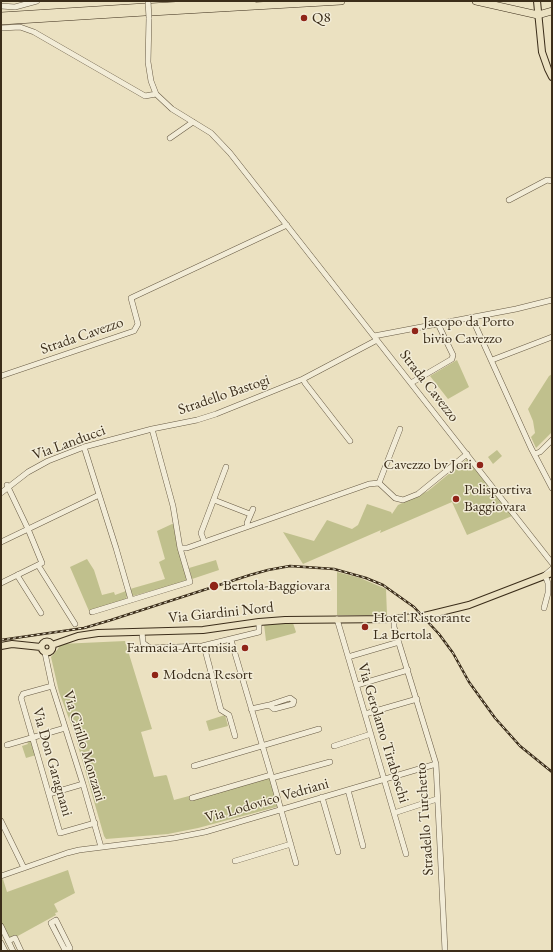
<!DOCTYPE html>
<html>
<head>
<meta charset="utf-8">
<style>
  body { margin:0 }
  #map { position:relative; width:553px; height:952px; overflow:hidden; background:#ebe1c1; font-family:"EB Garamond",serif }
  canvas { display:block }
  .frame { position:absolute; inset:0; border:2px solid #3b2d1a; pointer-events:none }
</style>
</head>
<body>
<div id="map">
<canvas width="553" height="952"></canvas>
<div class="frame"></div>
</div>
<script>
const ctx = document.querySelector('canvas').getContext('2d');
ctx.lineJoin = 'round';
function paint(path, color) {
  ctx.fillStyle = color;
  ctx.fill(path, 'evenodd');
}
function poly(rows) {
  const path = new Path2D();
  for (const r of rows) {
    if (r.length === 3) {
      path.moveTo(r[0] + r[2], r[1]);
      path.arc(r[0], r[1], r[2], 0, 2 * Math.PI);
      continue;
    }
    path.moveTo(r[0], r[1]);
    for (let i = 2; i < r.length; i += 2) path.lineTo(r[i], r[i + 1]);
  }
  return path;
}
function strokePath(path, color, width, dash) {
  ctx.strokeStyle = color;
  ctx.lineWidth = width;
  ctx.lineCap = dash ? 'butt' : 'round';
  ctx.setLineDash(dash || []);
  ctx.stroke(path);
}
function write(font, color, halo, rows, align = 'center') {
  ctx.font = font + ' "EB Garamond",serif';
  ctx.lineWidth = 3;
  ctx.setLineDash([]);
  ctx.textBaseline = 'middle';
  ctx.strokeStyle = halo;
  ctx.fillStyle = color;
  for (const [text, x, y, turn = 0] of rows) {
    ctx.save();
    ctx.translate(x, y);
    ctx.rotate((+turn || 0) * Math.PI / 180);
    ctx.textAlign = isNaN(turn) ? turn : align;
    if (halo) ctx.strokeText(text, 0, 0);
    ctx.fillText(text, 0, 0);
    ctx.restore();
  }
}
const green = poly([
  [457,360,469,387,448,399,430,376],
  [552,374,552,432,536,448,531,437,535,433,533,421,528,409,549,376],
  [497,450,502,456,493,464,488,457],
  [467,459,512,516,467,535,452,502,380,533,381,530,303,564,283,532,314,541,327,520,352,529,358,525,367,504,391,512,392,514,398,505,428,491],
  [172,524,174,524,187,579,186,581,133,596,130,589,165,579,159,562,165,559,157,531],
  [87,559,94,570,102,595,114,592,115,595,126,591,127,596,126,599,89,611,70,567],
  [216,560,219,570,192,579,189,568],
  [337,572,360,578,386,589,387,615,337,615],
  [293,623,296,632,295,633,266,641,264,624],
  [125,641,152,729,141,732,154,777,166,775,167,776,174,800,189,796,190,799,271,775,280,806,198,828,168,834,106,839,104,836,74,732,59,692,51,657,58,649,60,644],
  [225,715,228,726,209,731,206,721],
  [31,741,36,755,26,758,22,746,28,744,27,742],
  [68,870,75,893,54,904,58,912,55,913,56,915,16,937,15,935,7,939,1,926,1,880,3,879,7,892]
]);
const minor = poly([
  [1,6,15,7,37,1],
  [149,18,148,62,151,81,156,94,172,109,211,133,230,153,552,563],
  [1,28,20,27,34,32,145,96,156,94],
  [170,138,193,122],
  [509,200,547,180,552,181],
  [472,318,531,448,552,488],
  [374,336,516,309,552,300],
  [492,360,552,337],
  [1,376,134,331,138,324,131,298,287,225],
  [303,379,305,383,350,441],
  [411,383,452,359,453,355,438,324],
  [152,429,173,506,180,548,187,548,369,484,379,483,395,498,403,500,418,494,467,454],
  [84,447,116,548,131,600],
  [534,454,540,452,552,440],
  [379,483,400,429],
  [1,493,28,472,48,461,84,447,152,429,197,420,216,414,303,379,377,340],
  [214,500,250,514],
  [248,526,247,523,253,509],
  [204,541,201,533,226,467],
  [1,542,99,495],
  [38,565,75,624],
  [17,575,41,613],
  [1,583,42,563,28,529,7,485],
  [544,608,548,593,548,583,545,575,552,569],
  [92,612,190,582,180,548],
  [337,619,406,854],
  [394,619,394,627,436,764,445,951],
  [142,632,143,643,150,648,202,646,259,632,259,622],
  [231,640,272,778,296,863],
  [204,646,221,710,229,715,235,736],
  [45,653,52,686,83,784,101,847],
  [348,657,399,642],
  [357,685,408,670],
  [52,686,23,694,21,698,60,833,95,823],
  [251,709,269,705,274,709,293,704,294,701,290,698,269,705],
  [365,714,417,699],
  [7,745,65,728],
  [334,746,371,734],
  [194,766,319,729],
  [272,778,330,762],
  [348,790,363,846],
  [49,794,83,784],
  [322,797,338,852],
  [192,798,271,775],
  [394,813,437,799],
  [1,821,24,868],
  [235,861,291,844],
  [1,876,67,853,79,850,174,838,205,832,436,764],
  [1,926,13,951],
  [8,941,15,938,21,951],
  [1,943,5,951],
  [65,950,70,948,56,920,51,923,65,950,65,951]
]);
const major = poly([
  [537,1,542,52,548,69,552,77],
  [47,647,5.5],
  [52,645,78,636,98,633,203,630,259,622,285,620,394,619,424,616,469,605,552,573],
  [1,646,12,644,41,647]
]);
const highway = poly([
  [476,1,538,15,552,11],
  [151,7,252,1],
  [151,12,341,1],
  [1,16,145,7],
  [1,21,145,12]
]);
const rail = poly([
  [1,640,84,628,111,620,250,575,268,570,290,566,334,569,366,578,383,585,414,607,439,634,453,653,469,682,495,718,520,746,552,772]
]);
const minorBridge = poly([
  [148,1,149,18]
]);
const markers = [
  [304,18,4,"#8f2418"],
  [415,331,4,"#8f2418"],
  [480,465,4,"#8f2418"],
  [456,499,4,"#8f2418"],
  [214,586,5,"#8f2418"],
  [365,627,4,"#8f2418"],
  [245,648,4,"#8f2418"],
  [155,675,4,"#8f2418"]
];
const poiNames = [
  ["Q8",312,18],
  ["Jacopo da Porto",423,322],
  ["bivio Cavezzo",423,339],
  ["Cavezzo bv Jori",472,465,"right"],
  ["Polisportiva",464,490],
  ["Baggiovara",464,507],
  ["Bertola-Baggiovara",223,586],
  ["Hotel Ristorante",373,618],
  ["La Bertola",373,635],
  ["Farmacia Artemisia",237,648,"right"],
  ["Modena Resort",163,675]
];
const streetNames = [
  ["Strada Cavezzo",82,336,-19],
  ["Strada Cavezzo",429,386,52],
  ["Stradello Bastogi",224,395,-19],
  ["Via Landucci",69,443,-20],
  ["Via Giardini Nord",221,613,-6],
  ["Via Gerolamo Tiraboschi",383,733,73],
  ["Via Cirillo Monzani",84,746,73],
  ["Via Don Garagnani",52,762,74],
  ["Via Lodovico Vedriani",267,801,-16],
  ["Stradello Turchetto",425,819,-94]
];
paint(green, '#c0c08d');
strokePath(minor, '#675a44', 6);
strokePath(major, '#3b2d1a', 8);
strokePath(highway, '#3b2d1a', 8);
strokePath(minor, '#f2ecd7', 5);
strokePath(major, '#ebe1c1', 6);
strokePath(highway, '#ebe1c1', 7);
strokePath(rail, '#3b2d1a', 2.5);
strokePath(rail, '#f2ecd7', 1, [3]);
strokePath(minorBridge, '#675a44', 6, []);
strokePath(minorBridge, '#f2ecd7', 5);
for (const [x, y, r, color] of markers) {
  const dot = new Path2D();
  dot.arc(x, y, r, 0, 2 * Math.PI);
  ctx.fillStyle = color;
  ctx.fill(dot);
  strokePath(dot, '#f2ecd7', 1.5);
}
write('15px', '#3b2d1a', '#f2ecd7', poiNames, 'left');
write('15px', '#3b2d1a', '#f2ecd7', streetNames);
</script>
</body>
</html>
